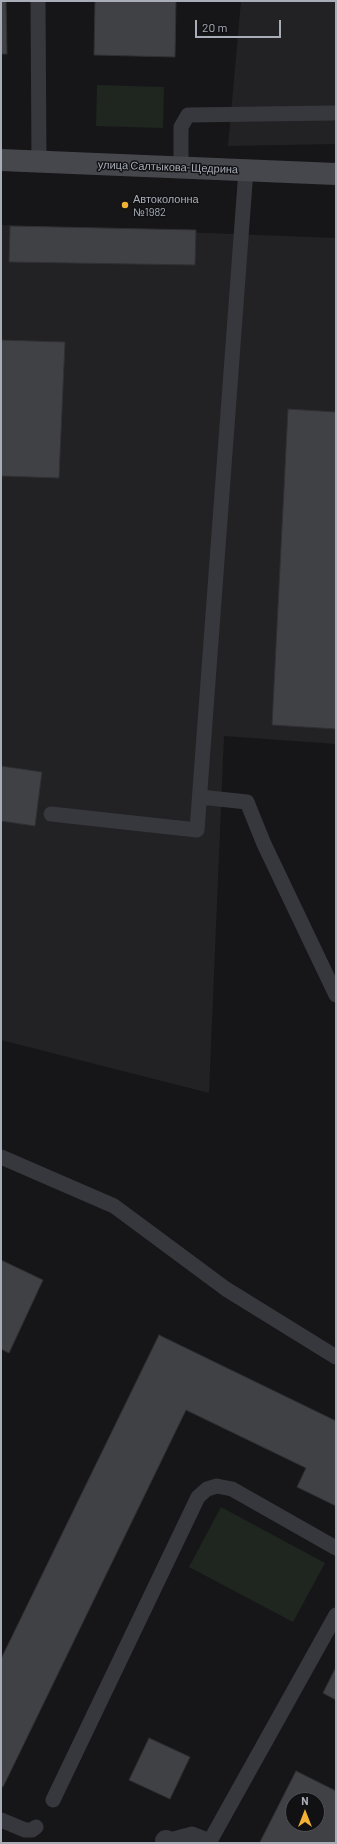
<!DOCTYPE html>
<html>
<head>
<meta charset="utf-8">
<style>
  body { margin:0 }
  #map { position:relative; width:337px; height:1844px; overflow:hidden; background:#161618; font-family:Barlow,sans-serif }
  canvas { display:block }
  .frame { position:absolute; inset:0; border:2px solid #a8adb8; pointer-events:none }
  .north { position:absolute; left:285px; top:1792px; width:40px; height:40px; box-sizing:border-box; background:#111113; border:1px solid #4d4f55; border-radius:50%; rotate:0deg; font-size:11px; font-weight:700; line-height:16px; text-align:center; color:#a8adb8 }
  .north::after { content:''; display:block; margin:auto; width:14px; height:18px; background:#f2b134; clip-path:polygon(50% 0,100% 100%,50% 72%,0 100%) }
  .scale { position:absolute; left:195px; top:20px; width:86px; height:18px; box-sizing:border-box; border:2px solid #a8adb8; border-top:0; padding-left:5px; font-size:12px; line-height:14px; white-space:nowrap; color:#a8adb8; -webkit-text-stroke:3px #111113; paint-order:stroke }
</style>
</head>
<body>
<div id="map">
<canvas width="337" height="1844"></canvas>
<div class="frame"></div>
<div class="north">N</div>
<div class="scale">20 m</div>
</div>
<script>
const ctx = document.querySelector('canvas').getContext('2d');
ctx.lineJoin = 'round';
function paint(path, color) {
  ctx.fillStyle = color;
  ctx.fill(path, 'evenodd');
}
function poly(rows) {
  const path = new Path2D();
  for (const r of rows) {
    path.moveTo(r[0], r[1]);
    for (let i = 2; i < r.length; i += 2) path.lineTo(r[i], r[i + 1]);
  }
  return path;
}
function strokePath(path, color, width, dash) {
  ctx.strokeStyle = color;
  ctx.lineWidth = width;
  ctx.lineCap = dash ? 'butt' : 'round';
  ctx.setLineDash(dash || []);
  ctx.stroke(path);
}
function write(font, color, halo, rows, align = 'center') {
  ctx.font = font + ' Barlow,sans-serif';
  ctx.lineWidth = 3;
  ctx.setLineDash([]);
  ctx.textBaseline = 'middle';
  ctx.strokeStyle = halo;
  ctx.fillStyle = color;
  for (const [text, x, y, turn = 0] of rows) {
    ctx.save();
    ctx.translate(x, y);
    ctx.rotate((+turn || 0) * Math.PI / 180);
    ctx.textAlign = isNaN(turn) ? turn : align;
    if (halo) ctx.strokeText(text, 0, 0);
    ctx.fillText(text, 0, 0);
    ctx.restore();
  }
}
const built = poly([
  [241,1,336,1,336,144,228,146],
  [1,225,336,238,336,744,224,736,209,1093,1,1040]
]);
const green = poly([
  [97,85,164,87,163,128,96,126],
  [221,1507,325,1563,293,1622,189,1567]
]);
const building = poly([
  [1,1,6,1,7,54,1,54,1,1],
  [95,1,176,1,175,57,94,55,95,1],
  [10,226,196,230,195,265,9,262,10,226],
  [1,340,65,342,59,478,1,476,1,340],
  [288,409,336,412,336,729,272,725,288,409],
  [1,766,42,772,35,826,1,821,1,766],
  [1,1260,43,1280,9,1353,1,1349,1,1260],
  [159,1335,336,1421,336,1506,297,1487,306,1468,186,1410,3,1787,1,1786,1,1659,159,1335],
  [336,1667,336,1700,323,1693,336,1667],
  [149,1738,190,1757,170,1799,129,1780,149,1738],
  [296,1771,336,1791,336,1843,262,1843,260,1842,296,1771],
  [293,1800,317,1800,317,1824,293,1824,293,1800]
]);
const lane = poly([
  [38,1,39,163],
  [181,168,181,127,188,115,333,113],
  [200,797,247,802,264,844,336,995],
  [51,814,197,830,246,170],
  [1,1157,114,1206,226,1289,336,1357],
  [53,1800,198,1497,207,1489,217,1486,232,1489,336,1548],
  [1,1820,25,1830,32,1830,36,1827],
  [166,1841,192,1834,210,1841,336,1615]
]);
const street = poly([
  [166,1843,166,1841]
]);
const secondary = poly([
  [1,160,336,174]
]);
const markers = [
  [125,205,4,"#f2b134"]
];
const streetNames = [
  ["улица Салтыкова-Щедрина",168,167,2]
];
const poiNames = [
  ["Автоколонна",133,199],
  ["№1982",133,212]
];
paint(built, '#222225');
paint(green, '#1e261f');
paint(building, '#404145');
strokePath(building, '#303034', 1);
strokePath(lane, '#37383d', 15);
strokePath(street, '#37383d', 22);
strokePath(secondary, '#45474d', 22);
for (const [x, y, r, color] of markers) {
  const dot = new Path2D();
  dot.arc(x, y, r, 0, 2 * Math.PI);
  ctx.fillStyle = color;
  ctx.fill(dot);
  strokePath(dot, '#111113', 1.5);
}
write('11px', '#a8adb8', '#111113', streetNames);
write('11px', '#a8adb8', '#111113', poiNames, 'left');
</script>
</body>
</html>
